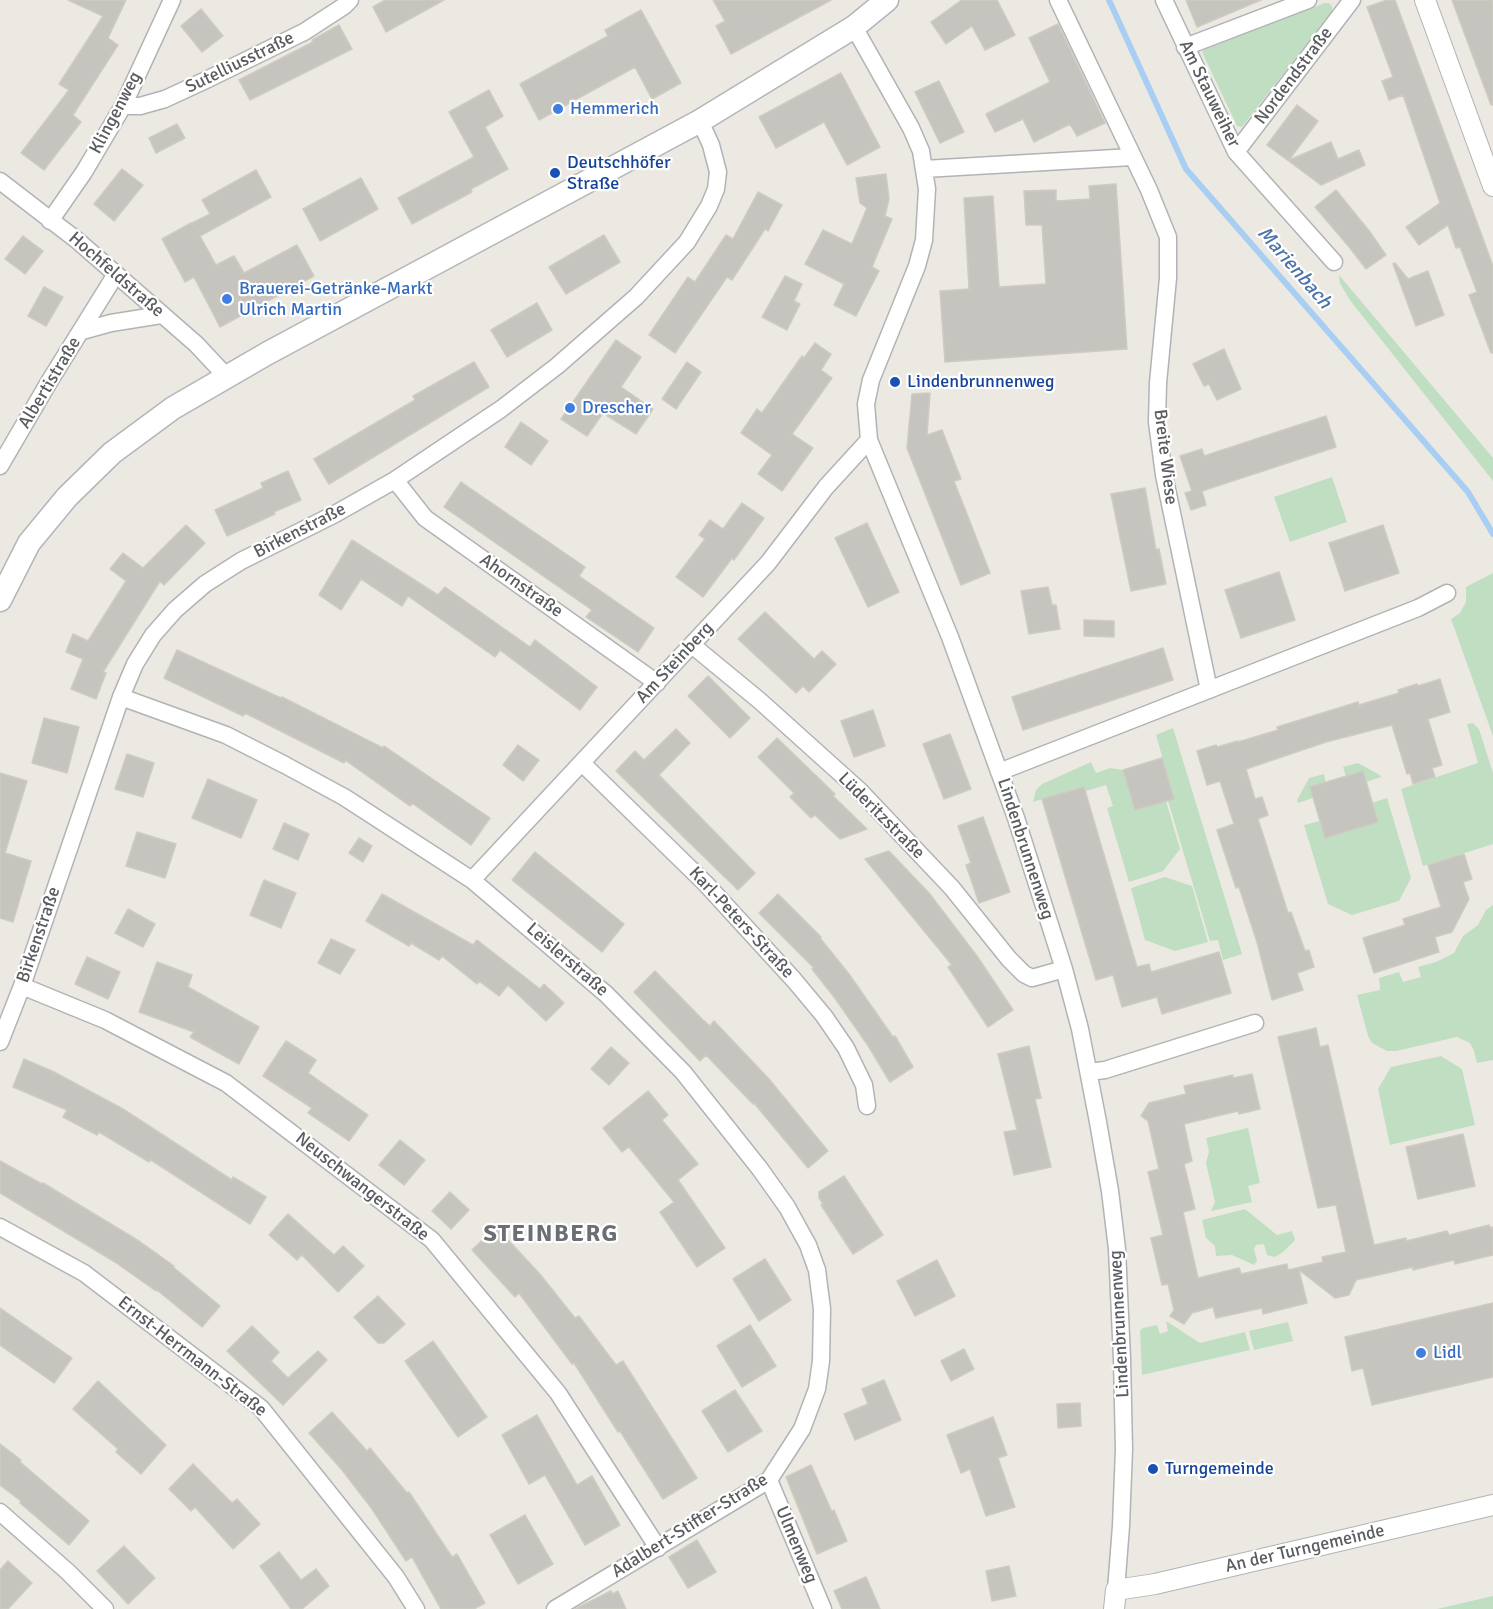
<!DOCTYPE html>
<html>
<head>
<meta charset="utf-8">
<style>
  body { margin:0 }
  canvas { display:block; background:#ebe9e1 }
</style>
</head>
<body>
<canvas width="1493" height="1609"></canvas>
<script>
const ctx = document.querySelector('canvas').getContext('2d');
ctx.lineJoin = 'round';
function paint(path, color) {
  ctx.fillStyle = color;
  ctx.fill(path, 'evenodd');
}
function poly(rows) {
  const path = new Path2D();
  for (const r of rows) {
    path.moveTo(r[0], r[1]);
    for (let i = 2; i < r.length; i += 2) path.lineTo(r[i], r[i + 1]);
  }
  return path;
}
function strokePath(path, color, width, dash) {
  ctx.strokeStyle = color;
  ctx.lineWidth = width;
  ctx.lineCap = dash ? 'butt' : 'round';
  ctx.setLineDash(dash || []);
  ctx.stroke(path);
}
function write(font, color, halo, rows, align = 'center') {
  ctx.font = font + ' Signika,sans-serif';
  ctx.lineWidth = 4.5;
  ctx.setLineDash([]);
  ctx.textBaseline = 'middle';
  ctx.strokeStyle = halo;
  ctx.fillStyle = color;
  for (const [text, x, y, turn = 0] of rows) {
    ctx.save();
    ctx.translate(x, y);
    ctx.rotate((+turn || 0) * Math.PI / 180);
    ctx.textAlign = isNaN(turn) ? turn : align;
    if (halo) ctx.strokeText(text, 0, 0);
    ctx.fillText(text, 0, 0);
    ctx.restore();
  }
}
const green = poly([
  [1325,3,1329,3,1332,6,1332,11,1242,127,1237,126,1202,52,1205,49],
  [1339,275,1493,458,1493,481,1349,299,1340,283],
  [1332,477,1347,522,1290,542,1274,497],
  [1493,573,1493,736,1451,619,1460,613,1466,602,1466,587],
  [1473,723,1479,729,1493,773,1493,844,1423,866,1401,789,1478,763,1467,724],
  [1173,728,1242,954,1223,960,1218,940,1210,941,1168,801,1174,798,1156,735],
  [1091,762,1096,773,1110,768,1123,770,1135,810,1166,801,1180,849,1163,871,1129,882,1107,808,1113,806,1106,785,1086,791,1083,787,1033,802,1036,790,1042,784],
  [1358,763,1380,775,1381,777,1366,782,1346,776,1343,767],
  [1324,774,1326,783,1310,788,1313,798,1298,803,1297,800,1309,778],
  [1387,798,1411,878,1399,901,1352,915,1328,904,1304,825,1320,821,1325,838,1378,822,1372,803],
  [1165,877,1192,886,1208,942,1175,951,1145,940,1131,888],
  [1493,905,1493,1060,1477,1063,1474,1051,1470,1043,1457,1037,1396,1051,1387,1051,1372,1043,1368,1036,1357,995,1380,990,1379,978,1399,972,1403,982,1421,977,1418,967,1436,962,1454,953,1463,936,1478,925,1486,910],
  [1441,1056,1462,1069,1475,1125,1390,1145,1378,1089,1391,1067],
  [1248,1128,1260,1183,1248,1186,1252,1202,1211,1211,1215,1202,1206,1163,1209,1152,1206,1138],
  [1245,1209,1277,1235,1292,1231,1295,1240,1283,1252,1275,1257,1267,1255,1264,1244,1256,1245,1254,1249,1257,1260,1254,1265,1232,1255,1216,1256,1215,1246,1206,1238,1202,1220],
  [1166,1321,1200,1343,1245,1332,1250,1350,1142,1375,1140,1331,1143,1328,1157,1325,1160,1334,1168,1331],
  [1288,1322,1293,1341,1254,1350,1249,1331],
  [1493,1596,1493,1609,1437,1609]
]);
const stream = poly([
  [1109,0,1186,169,1468,492,1493,534]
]);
const building = poly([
  [68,0,126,0,108,38,118,45,73,115,81,122,44,170,21,153,69,90,59,84,103,16,68,0],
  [385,0,444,0,386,32,373,7,385,0],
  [713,0,831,0,731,54,716,26,725,21,713,0],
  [962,0,997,0,1015,35,985,50,972,26,946,44,931,22,962,0],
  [1186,0,1261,0,1197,27,1186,0],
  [1387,0,1395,0,1493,266,1493,353,1491,353,1469,295,1477,292,1460,247,1456,248,1448,225,1419,245,1406,227,1440,203,1403,95,1389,100,1382,81,1393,77,1367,7,1387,0],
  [1452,0,1493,0,1493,105,1491,105,1452,0],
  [201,9,223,36,202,52,181,26,201,9],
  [641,10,681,83,652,99,635,67,539,120,520,84,608,36,605,30,641,10],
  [1058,24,1105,123,1077,136,1070,124,1034,142,1023,119,995,132,986,114,1050,82,1029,38,1058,24],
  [339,25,352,49,250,100,239,80,313,42,312,40,339,25],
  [841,73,880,147,847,165,824,122,776,148,759,117,841,73],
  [939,81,964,132,940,143,915,92,939,81],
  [489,90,503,116,485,127,508,169,471,189,472,192,412,224,398,198,474,157,449,112,489,90],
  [1297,105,1318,121,1289,160,1331,142,1338,159,1359,150,1365,165,1321,185,1267,145,1297,105],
  [177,124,185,138,156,153,149,138,177,124],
  [122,169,143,185,114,221,94,204,122,169],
  [256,170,271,197,200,236,216,265,234,256,244,273,297,245,314,276,220,327,194,277,185,282,162,239,191,223,193,225,192,223,210,214,202,200,256,170],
  [886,174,889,199,885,216,892,219,872,267,879,271,856,316,834,305,844,284,805,264,823,230,852,244,867,208,860,203,856,178,886,174],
  [361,178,378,209,320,241,303,209,361,178],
  [1116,184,1127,349,945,362,940,291,969,289,964,198,993,196,999,287,1046,284,1042,225,1026,225,1024,191,1056,190,1056,201,1090,199,1089,186,1116,184],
  [1336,190,1370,232,1386,255,1366,269,1350,248,1315,207,1336,190],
  [758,192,782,205,768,231,765,229,732,280,727,277,675,353,649,335,688,277,695,282,726,235,733,239,758,192],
  [604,235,620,262,566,294,549,267,604,235],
  [23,236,43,251,25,274,5,259,23,236],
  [1395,263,1408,279,1428,271,1444,315,1416,326,1393,264,1395,263],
  [785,276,802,284,794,301,800,304,787,330,762,317,785,276],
  [44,287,63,297,46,326,28,316,44,287],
  [537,303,552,330,507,357,491,330,537,303],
  [616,340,641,357,621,387,653,409,636,434,603,413,587,436,561,419,616,340],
  [815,343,831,354,821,370,832,378,792,434,813,448,782,491,758,474,772,455,741,433,757,409,762,413,802,356,804,358,815,343],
  [1224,349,1241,389,1217,400,1209,384,1204,386,1193,364,1224,349],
  [474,362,489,387,329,484,314,459,415,400,413,396,474,362],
  [687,362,701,372,676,409,662,399,687,362],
  [930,393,927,435,942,430,961,479,954,481,990,573,961,585,907,448,912,394,930,393],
  [1326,416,1336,447,1202,491,1206,505,1191,510,1185,493,1192,491,1180,456,1202,449,1204,456,1326,416],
  [521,422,548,441,531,465,505,447,521,422],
  [288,471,301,500,274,512,275,514,227,536,215,510,263,488,261,483,288,471],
  [461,482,585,567,579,576,654,628,638,652,586,617,592,610,444,507,461,482],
  [1145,488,1156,550,1159,549,1166,584,1131,591,1111,494,1145,488],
  [742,503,764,518,734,560,732,558,703,597,676,577,705,539,699,535,710,520,723,529,742,503],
  [867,523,899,592,868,607,835,538,867,523],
  [186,525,205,543,164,585,160,581,103,672,106,673,96,699,71,689,83,659,66,652,73,634,88,641,126,581,110,569,123,553,143,568,186,525],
  [1383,525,1399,573,1345,591,1329,543,1383,525],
  [352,540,438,595,445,587,530,647,535,640,597,687,580,710,500,650,495,657,408,596,402,606,361,579,341,610,319,595,352,540],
  [1279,572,1295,620,1241,638,1225,590,1279,572],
  [1048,587,1052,605,1056,605,1060,629,1029,634,1021,591,1048,587],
  [765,612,814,659,822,651,836,664,809,692,803,686,796,693,738,639,765,612],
  [1084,620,1114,621,1114,637,1084,636,1084,620],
  [1163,648,1173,680,1023,730,1012,697,1163,648],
  [177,650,281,698,282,697,383,748,384,746,490,818,471,845,412,803,410,806,345,760,344,763,245,713,243,716,164,678,177,650],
  [708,676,750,718,730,738,688,696,708,676],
  [1440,679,1450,712,1428,719,1442,765,1432,768,1435,777,1413,784,1410,773,1407,774,1392,725,1326,742,1246,769,1255,799,1262,797,1268,815,1258,819,1288,913,1291,912,1305,951,1309,950,1314,967,1297,973,1303,990,1272,1000,1257,942,1239,887,1236,888,1217,830,1234,824,1220,781,1207,785,1197,751,1216,745,1217,747,1238,741,1238,742,1278,730,1277,727,1358,702,1359,705,1399,693,1398,690,1417,684,1418,686,1440,679],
  [873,710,885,746,854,757,841,721,873,710],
  [44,718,79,727,67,773,32,763,44,718],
  [676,729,690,743,659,775,755,873,738,890,616,771,635,751,644,760,676,729],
  [950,734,971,789,944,799,923,744,950,734],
  [777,738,835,794,833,796,867,829,840,839,815,815,811,818,790,797,794,793,758,757,777,738],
  [518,745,539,760,523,781,503,765,518,745],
  [127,754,154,763,143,797,115,789,127,754],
  [1162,758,1174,799,1135,810,1123,770,1162,758],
  [1363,771,1378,822,1325,838,1310,787,1363,771],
  [0,773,27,781,5,853,31,861,13,922,0,918,0,773],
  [208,779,257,800,241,838,192,818,208,779],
  [1084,787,1137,967,1149,964,1151,972,1219,952,1231,993,1162,1014,1157,997,1122,1007,1113,975,1096,980,1042,799,1084,787],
  [983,817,1010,892,979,903,966,865,971,863,958,826,983,817],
  [284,823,309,834,298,860,273,849,284,823],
  [137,832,176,844,165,878,126,866,137,832],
  [359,838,372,846,363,862,349,853,359,838],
  [889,851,929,893,977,956,1013,1010,988,1027,948,967,952,965,865,859,889,851],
  [535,852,624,924,602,952,512,880,535,852],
  [1464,854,1472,879,1463,882,1469,899,1452,932,1435,937,1439,952,1374,973,1363,938,1405,925,1403,919,1441,907,1428,865,1464,854],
  [264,880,296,893,281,928,250,915,264,880],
  [382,894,473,945,477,940,540,989,544,984,564,1003,546,1021,508,985,499,996,479,981,477,984,442,956,439,960,411,943,409,946,366,921,382,894],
  [778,894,821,937,820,938,849,974,893,1037,895,1036,913,1067,890,1082,867,1044,834,997,812,969,814,968,759,913,778,894],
  [128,909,155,924,143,947,115,933,128,909],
  [331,939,355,950,340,974,318,963,331,939],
  [87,957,120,972,108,999,75,984,87,957],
  [157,962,192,975,188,987,259,1027,239,1064,190,1037,194,1032,139,1012,157,962],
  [655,971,703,1020,710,1026,714,1021,769,1079,828,1151,808,1168,754,1103,753,1104,706,1055,700,1061,634,992,655,971],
  [1316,1028,1320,1047,1328,1045,1374,1245,1406,1238,1406,1241,1447,1231,1449,1235,1489,1225,1490,1228,1493,1227,1493,1255,1455,1264,1454,1260,1413,1270,1413,1267,1356,1280,1349,1295,1335,1298,1299,1270,1307,1303,1263,1314,1262,1308,1216,1318,1213,1307,1192,1313,1184,1324,1170,1316,1174,1310,1168,1284,1162,1285,1151,1238,1163,1235,1148,1172,1159,1169,1148,1121,1141,1116,1149,1103,1186,1094,1184,1086,1233,1075,1233,1078,1252,1074,1260,1109,1239,1114,1238,1111,1184,1124,1192,1161,1184,1164,1195,1209,1183,1212,1198,1278,1239,1268,1241,1274,1287,1264,1288,1270,1323,1262,1322,1257,1346,1252,1336,1205,1318,1208,1278,1037,1316,1028],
  [286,1041,316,1060,308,1073,368,1115,349,1141,308,1113,312,1108,263,1076,286,1041],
  [1029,1046,1041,1098,1035,1099,1051,1167,1014,1175,1004,1132,1017,1130,998,1054,1029,1046],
  [611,1047,629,1063,609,1085,591,1069,611,1047],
  [24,1059,54,1072,123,1109,232,1180,233,1177,266,1197,250,1224,151,1160,149,1162,99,1132,97,1135,63,1117,67,1110,13,1087,24,1059],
  [648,1091,668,1115,662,1120,698,1164,678,1180,725,1248,697,1267,660,1212,674,1202,629,1147,622,1152,603,1128,648,1091],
  [1463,1134,1475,1186,1418,1199,1406,1147,1463,1134],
  [400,1140,425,1160,404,1185,379,1165,400,1140],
  [0,1161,42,1184,43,1183,139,1241,174,1266,173,1267,220,1306,202,1327,157,1290,156,1291,115,1262,0,1193,0,1161],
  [844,1176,883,1235,853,1254,821,1205,823,1204,819,1198,819,1192,844,1176],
  [450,1192,469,1210,451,1229,432,1211,450,1192],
  [288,1214,334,1255,343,1246,364,1266,338,1292,302,1255,297,1260,269,1235,288,1214],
  [496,1227,539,1273,575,1318,579,1316,616,1365,623,1361,697,1478,663,1499,620,1431,618,1432,574,1363,572,1364,519,1293,515,1297,472,1250,496,1227],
  [765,1259,791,1300,759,1321,733,1279,765,1259],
  [937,1260,955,1296,915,1316,897,1281,937,1260],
  [378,1296,405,1324,384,1343,378,1343,354,1317,378,1296],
  [1493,1303,1493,1377,1372,1405,1363,1368,1352,1371,1345,1337,1493,1303],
  [0,1308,72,1358,54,1383,0,1345,0,1308],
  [750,1325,776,1366,742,1387,717,1346,750,1325],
  [252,1326,279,1352,271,1361,288,1378,318,1351,327,1360,283,1405,227,1351,252,1326],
  [433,1341,487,1417,458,1437,405,1361,433,1341],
  [964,1349,974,1369,951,1381,941,1361,964,1349],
  [884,1380,901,1420,855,1440,844,1414,868,1404,862,1389,884,1380],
  [98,1381,166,1445,141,1474,116,1452,118,1449,73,1409,98,1381],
  [735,1390,762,1431,728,1452,702,1411,735,1390],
  [1080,1403,1081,1426,1058,1428,1057,1404,1080,1403],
  [332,1412,367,1451,370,1448,407,1493,409,1492,452,1557,457,1554,485,1603,474,1609,441,1609,412,1557,406,1561,372,1509,342,1470,309,1433,332,1412],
  [537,1415,577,1485,592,1476,620,1525,585,1545,545,1475,529,1484,502,1435,537,1415],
  [993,1417,1007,1455,998,1458,1015,1507,986,1516,970,1469,961,1473,947,1435,993,1417],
  [0,1444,21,1460,20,1462,89,1521,69,1545,20,1503,21,1501,0,1485,0,1444],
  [193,1464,232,1503,237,1499,260,1524,233,1549,195,1507,191,1511,169,1489,193,1464],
  [811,1465,832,1512,834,1510,847,1541,817,1554,786,1477,811,1465],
  [525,1515,553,1564,518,1584,490,1535,525,1515],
  [697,1540,716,1572,688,1588,669,1557,697,1540],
  [124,1546,155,1578,128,1604,97,1571,124,1546],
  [279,1552,301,1580,316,1569,329,1586,302,1609,291,1609,260,1566,279,1552],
  [8,1561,32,1583,8,1609,0,1609,0,1570,8,1561],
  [1009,1566,1016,1596,992,1601,986,1571,1009,1566],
  [866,1577,880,1609,842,1609,834,1591,866,1577],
  [611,1591,613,1594,618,1591,626,1609,575,1609,611,1591]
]);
const minor = poly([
  [1058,0,1149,190,1168,237,1168,278,1158,383,1157,422,1164,475,1209,690],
  [1164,0,1236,152,1334,262],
  [854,27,911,128,921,151,927,189,924,240,917,266,871,380,866,404,869,440,950,637,1016,818,1064,969,1080,1029,1098,1122,1110,1191,1117,1249,1122,1359,1124,1449,1121,1526,1116,1590],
  [1185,47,1308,0],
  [123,106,140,106,165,99,206,80,304,32,344,6,350,0],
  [1236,152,1352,0],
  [924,169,1132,157],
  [0,181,78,241,196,344,226,376],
  [50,221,84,172,123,106,172,0],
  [82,331,111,323,161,315],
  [0,466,49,382,116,274],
  [395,480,425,518,657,683],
  [692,645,760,701,860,791,952,888,1009,959,1024,974,1032,978,1064,969],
  [121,697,226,735,285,765,344,797,472,880,606,994,683,1072,760,1169,787,1207,808,1245,817,1270,822,1309,821,1361,817,1389,802,1429,769,1480,555,1609],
  [582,763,706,884,794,980,824,1016,846,1048,864,1085,867,1106],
  [999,772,1418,608,1447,593],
  [472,880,768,563,826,487,869,440],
  [22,986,105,1020,226,1083,432,1240,558,1393,658,1548],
  [0,1042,22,986,121,697,135,664,153,635,175,610,205,584,241,561,335,514,395,480,501,409,557,366,636,297,687,242,709,206,716,189,718,172,711,145,700,121],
  [1089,1072,1105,1070,1255,1023],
  [0,1227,84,1273,261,1408,396,1577,416,1609],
  [769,1480,823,1609],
  [0,1512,68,1572,105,1609]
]);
const tertiary = poly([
  [1425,0,1493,186],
  [1114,1609,1116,1590,1155,1584,1493,1505]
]);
const secondary = poly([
  [0,600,29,543,67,497,112,453,173,408,268,353,700,121,854,27,887,0]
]);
const markers = [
  [558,109,6,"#3f7fe0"],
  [555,173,6,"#1a4fb4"],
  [227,299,6,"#3f7fe0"],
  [895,382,6,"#1a4fb4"],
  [570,408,6,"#3f7fe0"],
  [1421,1353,6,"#3f7fe0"],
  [1153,1469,6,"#1a4fb4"]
];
const streetNames = [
  ["Sutelliusstraße",240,63,-26],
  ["Nordendstraße",1294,76,-53],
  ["Am Stauweiher",1209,94,64],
  ["Klingenweg",116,113,-62],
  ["Hochfeldstraße",116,275,41],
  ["Albertistraße",50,383,-59],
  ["Breite Wiese",1165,457,83],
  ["Birkenstraße",300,531,-27],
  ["Ahornstraße",521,586,35],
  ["Am Steinberg",675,663,-47],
  ["Lüderitzstraße",881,816,45],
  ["Lindenbrunnenweg",1025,849,72],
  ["Karl-Peters-Straße",741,923,47],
  ["Birkenstraße",39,935,-71],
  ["Leislerstraße",567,960,41],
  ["Neuschwangerstraße",362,1187,38],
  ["Lindenbrunnenweg",1120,1324,-93],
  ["Ernst-Herrmann-Straße",192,1357,38],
  ["Adalbert-Stifter-Straße",690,1526,-32],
  ["Ulmenweg",796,1545,67],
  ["An der Turngemeinde",1305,1549,-13]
];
const shopNames = [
  ["Hemmerich",570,109],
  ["Brauerei-Getränke-Markt",239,289],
  ["Ulrich Martin",239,310],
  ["Drescher",582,408],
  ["Lidl",1433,1353]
];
const transitNames = [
  ["Deutschhöfer",567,163],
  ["Straße",567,184],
  ["Lindenbrunnenweg",907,382],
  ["Turngemeinde",1165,1469]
];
const waterNames = [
  ["Marienbach",1294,268,49]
];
const districtNames = [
  ["STEINBERG",551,1235]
];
paint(green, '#c0dfc2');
strokePath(stream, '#a9cef3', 6);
paint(building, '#c6c4be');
strokePath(building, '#cecbc1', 1.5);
strokePath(minor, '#b2b3b7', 19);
strokePath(tertiary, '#b2b3b7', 22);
strokePath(secondary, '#b3b5ba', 25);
strokePath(minor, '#fff', 16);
strokePath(tertiary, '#fff', 20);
strokePath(secondary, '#fff', 22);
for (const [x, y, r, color] of markers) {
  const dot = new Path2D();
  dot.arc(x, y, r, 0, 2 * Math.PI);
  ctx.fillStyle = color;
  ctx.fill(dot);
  strokePath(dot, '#fff', 2);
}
write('18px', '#5a5c60', '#fff', streetNames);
write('18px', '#366cbe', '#fff', shopNames, 'left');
write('18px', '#164399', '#fff', transitNames, 'left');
write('italic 20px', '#4d74aa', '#fff', waterNames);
ctx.letterSpacing = '1.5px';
write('bold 24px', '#6b6e72', '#fff', districtNames);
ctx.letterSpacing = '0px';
</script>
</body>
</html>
